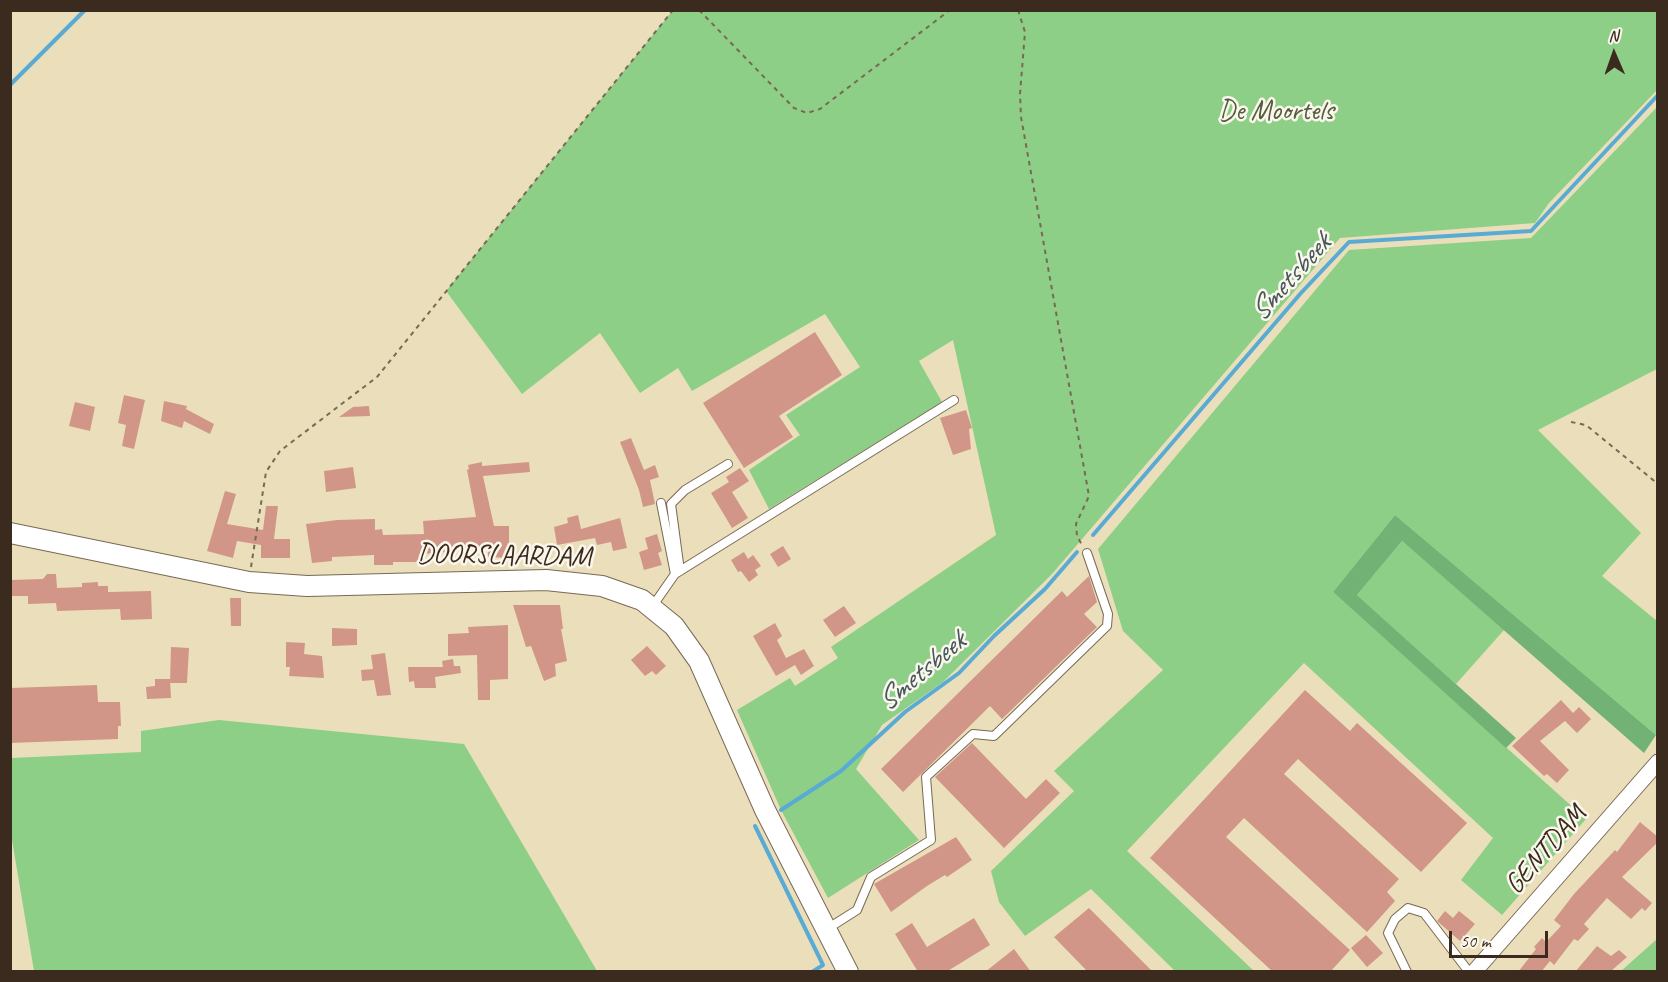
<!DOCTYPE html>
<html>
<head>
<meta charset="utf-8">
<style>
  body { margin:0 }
  #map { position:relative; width:1668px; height:982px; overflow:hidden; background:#eadfba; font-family:Caveat,sans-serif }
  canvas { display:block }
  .frame { position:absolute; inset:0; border:12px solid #3b2a1e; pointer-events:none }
  .north { position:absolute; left:1584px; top:24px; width:60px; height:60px; -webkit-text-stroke:4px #fbf7ec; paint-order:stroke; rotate:358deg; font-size:16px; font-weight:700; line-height:24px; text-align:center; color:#3b2a1e }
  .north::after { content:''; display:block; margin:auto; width:21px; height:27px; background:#3b2a1e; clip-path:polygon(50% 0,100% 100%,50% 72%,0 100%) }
  .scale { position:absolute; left:1449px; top:931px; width:99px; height:27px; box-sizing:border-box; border:3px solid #3b2a1e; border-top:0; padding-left:8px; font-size:18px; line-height:21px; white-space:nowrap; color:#3b2a1e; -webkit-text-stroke:4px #fbf7ec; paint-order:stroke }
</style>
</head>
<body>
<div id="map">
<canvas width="1668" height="982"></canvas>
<div class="frame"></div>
<div class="north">N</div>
<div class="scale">50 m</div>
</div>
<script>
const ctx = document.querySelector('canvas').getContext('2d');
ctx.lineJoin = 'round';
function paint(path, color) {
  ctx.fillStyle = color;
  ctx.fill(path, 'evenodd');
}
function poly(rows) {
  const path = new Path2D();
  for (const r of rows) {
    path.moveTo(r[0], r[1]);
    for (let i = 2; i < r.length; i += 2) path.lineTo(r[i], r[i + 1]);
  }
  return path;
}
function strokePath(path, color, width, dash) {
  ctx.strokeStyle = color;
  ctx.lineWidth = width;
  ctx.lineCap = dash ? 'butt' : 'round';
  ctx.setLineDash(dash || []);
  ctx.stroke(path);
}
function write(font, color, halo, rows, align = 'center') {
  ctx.font = font + ' Caveat,sans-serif';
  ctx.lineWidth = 5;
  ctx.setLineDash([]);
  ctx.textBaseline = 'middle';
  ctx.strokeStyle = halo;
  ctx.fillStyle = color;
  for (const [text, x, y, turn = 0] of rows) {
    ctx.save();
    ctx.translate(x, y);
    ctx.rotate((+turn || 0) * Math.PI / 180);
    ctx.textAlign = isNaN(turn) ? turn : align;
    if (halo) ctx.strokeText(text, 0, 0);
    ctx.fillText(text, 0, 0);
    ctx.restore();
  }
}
const green = poly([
  [673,10,1657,11,1657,90,1549,203,1535,223,1340,238,1052,574,943,682,882,725,856,769,919,840,828,898,781,810,737,710,790,678,795,686,838,658,831,647,996,535,953,340,919,361,942,402,769,509,749,470,800,435,786,415,860,367,825,314,692,391,678,368,640,393,600,333,522,394,446,291],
  [1657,107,1657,369,1538,430,1641,533,1602,576,1657,621,1657,734,1656,735,1395,515,1333,592,1586,819,1502,915,1461,880,1493,838,1304,663,1127,851,1254,971,1175,971,1091,889,1025,936,999,902,991,871,1074,791,1054,771,1163,670,1123,631,1098,549,1349,250,1531,238],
  [1402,541,1504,630,1456,684,1357,595],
  [219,720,464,744,597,971,34,971,11,834,11,758,141,752,141,731],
  [1657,939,1657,971,1621,971]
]);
const forest = poly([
  [1395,515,1656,735,1644,753,1402,541,1357,595,1516,738,1506,748,1333,592]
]);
const stream = poly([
  [10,85,85,10],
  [1093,535,1301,293,1349,242,1531,231,1658,95],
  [781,810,841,771,905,712,959,673,994,636,1045,589,1077,552],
  [755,826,823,965,812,972]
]);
const building = poly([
  [815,332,842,375,779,416,793,437,744,468,703,403],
  [124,395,145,400,134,449,122,446,126,425,118,423],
  [164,401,187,406,186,409,214,424,210,434,184,421,182,428,161,421],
  [75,402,95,407,90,431,69,426],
  [369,406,370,416,339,417,353,407],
  [966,410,972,428,969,429,971,449,953,455,940,418],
  [631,438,644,470,655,465,659,477,650,480,655,504,643,507,639,490,620,442],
  [482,462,482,466,529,462,530,472,483,476,494,526,509,526,509,558,488,557,488,547,447,549,447,552,422,554,423,562,393,562,393,565,374,565,374,555,332,557,332,561,312,563,306,524,337,520,375,519,375,530,382,529,383,535,424,534,423,521,476,517,467,470,469,469,468,465],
  [353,467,356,488,326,492,324,471],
  [740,468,749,481,732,492,748,518,732,528,711,493,729,482,726,477],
  [225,491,236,494,227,524,263,530,266,506,278,506,274,539,290,539,290,558,261,558,261,545,237,541,233,558,207,551],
  [578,515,581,529,620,518,627,548,613,551,611,542,597,545,595,538,557,545,554,527,568,523,567,518],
  [657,534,662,551,658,553,662,565,644,570,639,552,648,549,645,538],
  [783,546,791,559,778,567,770,554],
  [744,552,748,559,753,555,761,566,755,570,758,575,749,582,741,571,738,572,731,560],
  [47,574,56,574,57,588,82,587,82,583,98,582,98,586,108,586,108,592,151,591,152,619,121,620,120,609,57,611,56,603,28,604,28,596,10,596,10,580,43,579],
  [1089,576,1097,602,1084,614,1097,627,1002,719,990,706,903,792,881,769,1062,591,1067,597],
  [230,598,241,598,241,626,231,626],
  [513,605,560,605,563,629,561,629,567,661,555,664,556,676,544,681,531,646,526,647],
  [844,606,856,623,835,637,823,620],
  [775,623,782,636,777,640,786,658,804,649,814,666,801,675,795,665,776,676,753,636],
  [508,625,508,679,490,680,490,700,478,700,477,655,448,656,448,634,469,633,468,627],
  [332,628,357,629,357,645,332,646],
  [286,642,305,643,304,654,322,656,324,678,289,676,290,667,286,667],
  [647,646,666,666,656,675,652,671,645,676,631,660],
  [171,647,189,648,187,683,170,683],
  [385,653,391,695,377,696,374,680,362,681,361,670,373,669,371,655],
  [453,659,454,666,460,666,461,673,435,677,436,688,415,688,414,681,409,682,408,667,443,667,442,661],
  [155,679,170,679,171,698,147,699,146,687,155,686],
  [97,685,98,702,120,702,121,726,118,726,118,739,10,743,10,688],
  [1305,690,1350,731,1357,723,1467,823,1421,872,1298,759,1284,774,1399,879,1387,892,1395,901,1367,932,1244,818,1226,837,1350,950,1330,972,1273,972,1150,858],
  [1561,700,1573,713,1579,707,1591,719,1577,733,1565,721,1540,741,1569,770,1557,783,1547,774,1544,776,1512,746],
  [972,743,1026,799,1046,779,1060,793,1004,848,935,777],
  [1640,822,1658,837,1658,842,1622,877,1652,903,1645,911,1642,908,1631,919,1607,898,1584,924,1589,929,1578,941,1574,939,1554,965,1550,961,1541,972,1518,972,1536,949,1534,947,1542,938,1546,942,1561,926,1554,920,1574,894,1615,850,1617,852],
  [956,837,972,860,947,877,945,875,927,886,891,912,874,884],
  [1089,908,1153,972,1088,972,1054,937],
  [1445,911,1453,918,1459,911,1475,924,1460,941,1437,921],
  [974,918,990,945,946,972,918,972,895,934,912,923,927,947],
  [1366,935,1383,953,1367,967,1351,948],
  [1597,946,1611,956,1619,950,1627,957,1610,972,1575,972],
  [1014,949,1031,972,985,972]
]);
const path = poly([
  [699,10,794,108,807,113,820,109,950,10],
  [1018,10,1025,32,1020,94,1021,117,1089,496,1076,524,1077,536,1082,545],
  [1571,422,1586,425,1658,484],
  [251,567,266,472,280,451,377,377,673,10]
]);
const lane = poly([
  [661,503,675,574],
  [680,571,671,504,685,490,728,464],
  [652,607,675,574,954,400],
  [827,929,857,910,871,877,931,840,926,777,973,734,994,736,1107,626,1108,614,1087,553],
  [1407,972,1388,933,1395,919,1408,908,1424,913,1469,972]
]);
const street = poly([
  [1474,972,1658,762]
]);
const secondary = poly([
  [10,533,249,582,307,586,546,580,602,586,642,600,674,626,699,661,765,810,848,972]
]);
const parkNames = [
  ["De Moortels",1276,112]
];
const streetNames = [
  ["DOORSLAARDAM",504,556,1],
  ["GENTDAM",1546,850,-49]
];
const waterNames = [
  ["Smetsbeek",1291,278,-48],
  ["Smetsbeek",922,672,-40]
];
paint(green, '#8dcf87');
paint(forest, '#72b274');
strokePath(stream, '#59abd4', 4);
paint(building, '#d19688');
strokePath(lane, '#786955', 10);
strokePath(street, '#786955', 17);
strokePath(secondary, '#786955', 22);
strokePath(path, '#786955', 2, [4.5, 4.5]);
strokePath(lane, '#fff', 8);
strokePath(street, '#fff', 15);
strokePath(secondary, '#fff', 20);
write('28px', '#545c3e', '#fbf7ec', parkNames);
write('28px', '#3b2a1e', '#fbf7ec', streetNames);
write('italic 30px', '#46575e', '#fbf7ec', waterNames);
</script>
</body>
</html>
